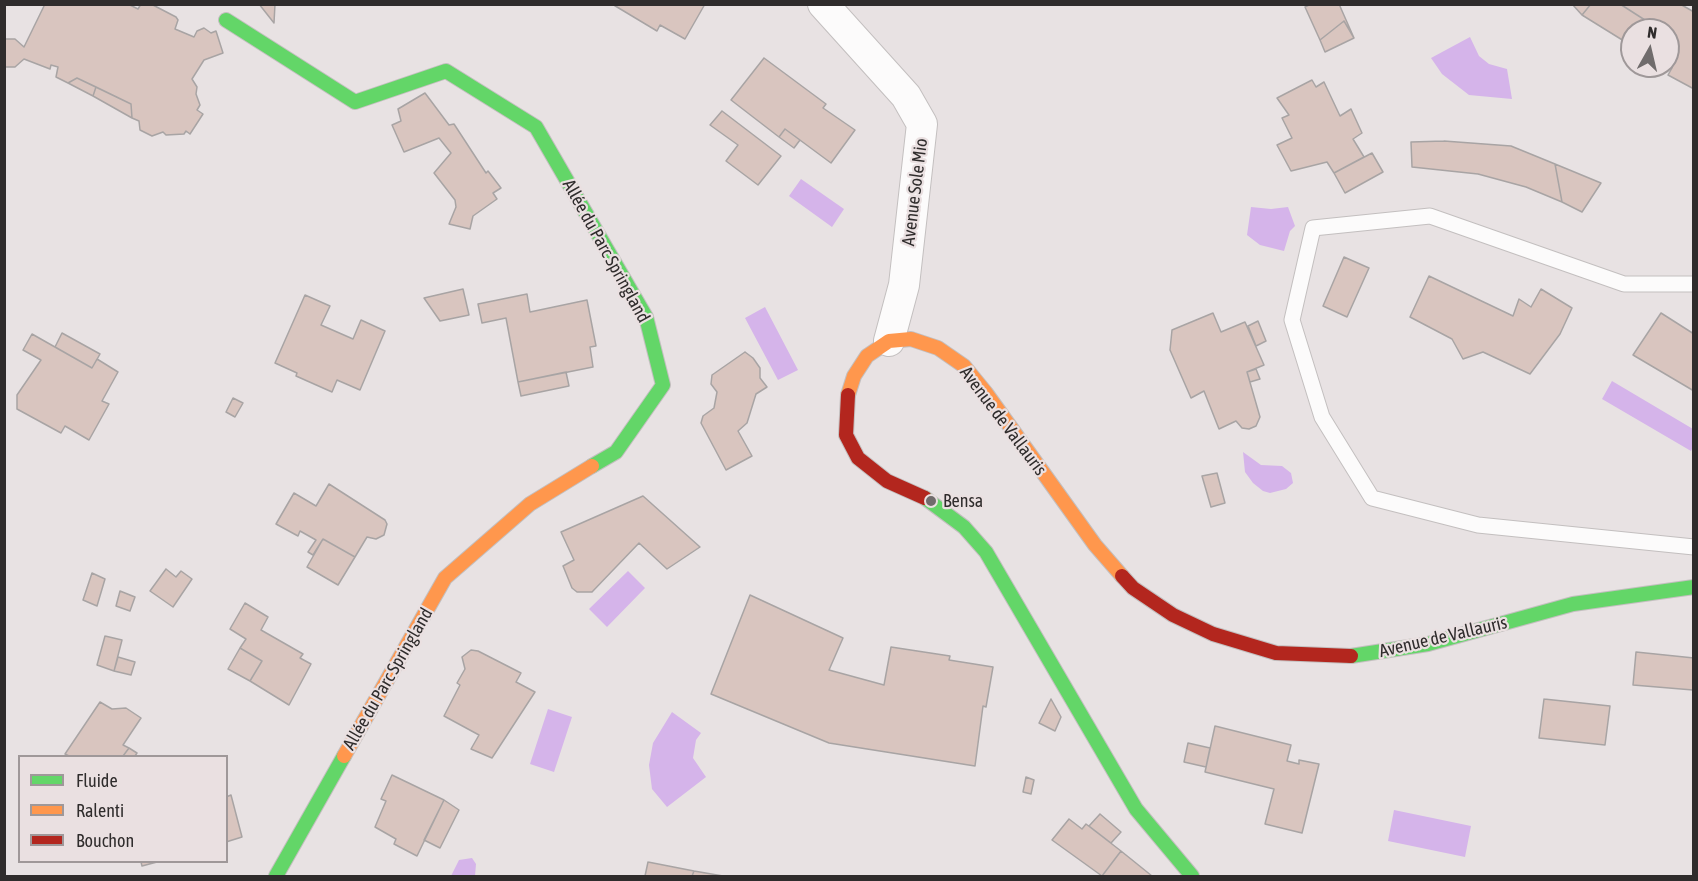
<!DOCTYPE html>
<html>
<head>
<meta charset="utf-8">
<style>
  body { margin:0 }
  #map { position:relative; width:1698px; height:881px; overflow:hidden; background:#e8e2e3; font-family:"Asap Condensed",sans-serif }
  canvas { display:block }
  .frame { position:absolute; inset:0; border:6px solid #2f2c2c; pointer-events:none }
  .legend { position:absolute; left:18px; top:755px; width:210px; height:108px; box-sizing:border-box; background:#eae0e1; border:2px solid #9f9899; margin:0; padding:8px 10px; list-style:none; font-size:18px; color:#2f2c2c }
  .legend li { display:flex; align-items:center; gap:12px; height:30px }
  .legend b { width:30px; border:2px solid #9f9899 }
  .north { position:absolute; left:1620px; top:18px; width:60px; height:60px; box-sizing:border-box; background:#eae0e1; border:2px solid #9f9899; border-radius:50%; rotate:8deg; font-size:16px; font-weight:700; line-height:24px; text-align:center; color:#2f2c2c }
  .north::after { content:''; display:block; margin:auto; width:21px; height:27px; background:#706c6c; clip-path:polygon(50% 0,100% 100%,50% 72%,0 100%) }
</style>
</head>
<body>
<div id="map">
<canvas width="1698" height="881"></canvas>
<div class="frame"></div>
<ul class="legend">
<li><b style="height:8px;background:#63d668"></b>Fluide</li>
<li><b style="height:8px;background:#ff974d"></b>Ralenti</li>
<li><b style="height:8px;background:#b3261e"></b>Bouchon</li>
</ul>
<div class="north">N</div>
</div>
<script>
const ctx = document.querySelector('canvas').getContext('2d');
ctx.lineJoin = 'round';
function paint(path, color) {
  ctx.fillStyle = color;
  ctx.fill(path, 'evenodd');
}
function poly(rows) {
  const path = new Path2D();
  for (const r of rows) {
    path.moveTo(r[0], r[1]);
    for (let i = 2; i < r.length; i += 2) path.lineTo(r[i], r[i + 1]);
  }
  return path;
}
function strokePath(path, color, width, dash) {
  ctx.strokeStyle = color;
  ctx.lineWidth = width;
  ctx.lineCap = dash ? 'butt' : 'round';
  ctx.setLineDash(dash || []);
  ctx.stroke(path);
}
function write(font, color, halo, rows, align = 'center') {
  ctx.font = font + ' "Asap Condensed",sans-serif';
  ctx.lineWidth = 4.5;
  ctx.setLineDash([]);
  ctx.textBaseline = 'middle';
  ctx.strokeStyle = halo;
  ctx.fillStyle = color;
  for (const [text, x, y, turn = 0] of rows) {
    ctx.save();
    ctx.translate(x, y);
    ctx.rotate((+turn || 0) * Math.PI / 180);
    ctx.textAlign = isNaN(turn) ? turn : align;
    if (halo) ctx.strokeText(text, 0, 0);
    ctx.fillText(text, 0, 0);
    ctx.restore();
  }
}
const water = poly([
  [1470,37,1479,56,1489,64,1507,69,1512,99,1469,95,1442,74,1431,58],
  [801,179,844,209,832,227,789,196],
  [1251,207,1271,209,1288,207,1295,226,1290,231,1284,251,1260,245,1247,235],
  [765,307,798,370,778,380,745,318],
  [1612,381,1693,429,1693,447,1691,451,1602,399],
  [1243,452,1261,465,1282,466,1291,473,1293,483,1286,489,1270,493,1263,491,1253,483,1245,472],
  [628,571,645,588,607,627,589,609],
  [548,709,572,717,554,772,530,764],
  [672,712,701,733,696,740,693,758,706,777,667,807,652,789,649,765,653,743],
  [1394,810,1471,826,1465,857,1388,841],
  [472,858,476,864,475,876,451,876,459,860]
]);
const building = poly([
  [45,4,128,4,138,9,141,4,151,4,176,17,178,20,175,29,194,37,197,31,204,28,211,33,216,31,223,53,204,60,192,79,197,87,196,94,200,105,197,110,203,114,190,134,186,131,184,134,166,135,163,132,152,136,140,130,139,121,132,118,131,104,77,78,68,83,56,77,58,67,51,65,50,69,24,59,15,67,4,67,4,39,15,39,24,47,45,4],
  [275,4,274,23,259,4,275,4],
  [612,4,705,4,685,39,660,25,657,31,612,4],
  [1311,4,1339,4,1354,38,1344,21,1320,40,1305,7,1311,4],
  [1572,4,1591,4,1582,15,1572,4],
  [1591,4,1620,4,1648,22,1643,30,1632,30,1632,46,1582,15,1591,4],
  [1620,4,1680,4,1694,12,1694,89,1668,75,1672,68,1668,66,1668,30,1643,30,1648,22,1620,4],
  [1344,21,1354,38,1325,52,1320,40,1344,21],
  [764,58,826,104,823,108,855,130,831,163,785,129,779,137,731,100,764,58],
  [77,78,96,87,93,96,68,83,77,78],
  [1312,80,1316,87,1324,82,1340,116,1351,109,1362,133,1353,139,1364,157,1334,173,1327,162,1291,171,1277,145,1292,138,1282,118,1289,115,1277,98,1312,80],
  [96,87,131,104,132,118,93,96,96,87],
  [425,93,449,125,454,124,486,173,488,171,501,188,493,193,497,199,473,216,470,229,449,224,456,207,455,200,434,173,451,153,439,138,404,152,392,125,401,121,398,109,425,93],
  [722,111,781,156,758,185,726,161,738,145,710,125,722,111],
  [785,129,800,140,794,148,779,137,785,129],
  [1444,141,1511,146,1555,164,1562,202,1526,187,1478,174,1412,167,1411,142,1444,141],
  [1372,153,1383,172,1345,193,1334,173,1372,153],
  [1555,164,1601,183,1582,212,1562,202,1555,164],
  [1344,257,1369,268,1347,317,1323,306,1344,257],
  [1429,276,1513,316,1519,299,1531,307,1541,289,1572,308,1560,334,1530,374,1483,352,1463,359,1452,339,1410,317,1429,276],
  [463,289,469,315,440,321,424,298,463,289],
  [527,294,530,312,587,300,596,346,590,347,593,367,518,382,506,318,482,323,478,304,527,294],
  [305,295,330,306,321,325,353,339,361,320,385,331,360,390,337,380,332,392,296,376,297,373,275,363,305,295],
  [1213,313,1221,332,1245,322,1264,365,1247,372,1260,417,1256,426,1249,429,1242,428,1236,421,1219,429,1204,391,1191,398,1170,350,1172,330,1213,313],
  [1661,313,1694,334,1694,391,1633,355,1661,313],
  [1258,321,1266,341,1256,346,1248,326,1258,321],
  [62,333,100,354,92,368,55,347,62,333],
  [32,334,92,368,97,359,118,372,102,401,109,404,89,440,65,426,61,433,17,409,17,395,41,360,23,350,32,334],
  [745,352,753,358,760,368,760,378,767,387,756,394,747,423,738,431,752,456,726,470,701,423,703,416,714,408,717,392,711,384,712,375,745,352],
  [1256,369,1260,379,1250,382,1247,372,1256,369],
  [566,372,569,386,521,396,518,382,566,372],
  [233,398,243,403,235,417,226,412,233,398],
  [1217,473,1225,503,1211,507,1202,476,1217,473],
  [329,484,385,520,387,524,384,535,376,539,367,537,355,557,323,539,313,555,308,552,316,540,300,531,298,536,276,524,294,493,316,506,329,484],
  [643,496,700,547,667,569,639,543,592,592,577,592,572,588,563,566,574,560,561,532,643,496],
  [323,539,355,557,338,585,307,567,323,539],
  [166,569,176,577,181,571,192,579,173,607,150,591,166,569],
  [92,573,105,579,97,606,83,600,92,573],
  [120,591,135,597,130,611,116,606,120,591],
  [750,595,843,638,829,670,884,685,891,647,950,656,949,660,993,667,986,707,983,706,975,766,829,743,711,694,750,595],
  [245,603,268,617,261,630,303,654,300,658,311,664,289,705,250,681,262,661,240,648,246,639,230,629,245,603],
  [105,636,122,640,114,671,97,665,105,636],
  [240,648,262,661,250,681,228,669,240,648],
  [471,650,478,651,521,673,516,682,535,692,492,758,471,749,479,735,444,716,460,685,457,683,465,669,462,657,471,650],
  [1636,652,1694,658,1693,690,1633,685,1636,652],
  [118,657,135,662,131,675,114,671,118,657],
  [1051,699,1061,717,1055,731,1039,723,1051,699],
  [1544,699,1610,706,1605,745,1539,738,1544,699],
  [100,702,112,709,126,708,141,718,123,745,129,748,123,756,69,756,65,754,100,702],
  [1215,726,1291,745,1287,761,1299,764,1299,760,1319,764,1302,833,1265,824,1274,789,1205,772,1215,726],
  [1188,743,1210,748,1206,767,1184,762,1188,743],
  [129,748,137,753,135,756,123,756,129,748],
  [392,775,444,800,417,856,394,844,396,839,375,827,386,801,381,799,392,775],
  [1026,777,1034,780,1031,794,1023,792,1026,777],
  [231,795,242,837,226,842,226,797,231,795],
  [444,800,459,810,440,848,424,840,444,800],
  [1100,814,1121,832,1111,843,1089,826,1100,814],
  [1069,819,1082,829,1086,824,1121,851,1102,876,1052,840,1069,819],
  [1121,851,1152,876,1102,876,1121,851],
  [141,862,157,862,142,866,141,862],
  [648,862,694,871,692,876,645,876,648,862],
  [694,871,723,876,692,876,694,871]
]);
const lane = poly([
  [1694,284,1624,284,1430,216,1313,228,1292,320,1322,417,1372,498,1478,525,1694,547]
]);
const street = poly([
  [823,4,906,96,922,124,904,285,889,341]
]);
const fast = poly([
  [226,20,355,102,446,71,536,127,646,317,663,385,616,452,592,466],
  [925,498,964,527,986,552,1136,809,1192,876],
  [1351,656,1428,644,1573,604,1694,587],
  [276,876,344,756]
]);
const slow = poly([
  [848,395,854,376,867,356,889,341,911,339,938,348,964,366,986,393,1095,545,1122,576],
  [344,756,445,578,530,504,592,466]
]);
const jam = poly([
  [848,395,846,435,858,458,887,481,925,498],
  [1122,576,1133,588,1173,615,1213,634,1276,653,1351,656]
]);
const markers = [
  [931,501,6,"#706c6c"]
];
const streetNames = [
  ["Avenue Sole Mio",915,192,-83],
  ["Allée du Parc Springland",606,251,61],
  ["Avenue de Vallauris",1003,421,53],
  ["Avenue de Vallauris",1443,637,-13],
  ["Allée du Parc Springland",388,679,-60]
];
const poiNames = [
  ["Bensa",943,501]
];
paint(water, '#d5b4ea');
paint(building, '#d9c5bf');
strokePath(building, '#a8a4a4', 1.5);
strokePath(lane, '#c3bfbf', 17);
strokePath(street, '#c3bfbf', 32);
strokePath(fast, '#c3bfbf', 16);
strokePath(slow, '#c3bfbf', 16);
strokePath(jam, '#c3bfbf', 16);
strokePath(lane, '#fcfbfb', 15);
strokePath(street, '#fcfbfb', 30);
strokePath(fast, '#63d668', 14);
strokePath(slow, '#ff974d', 14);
strokePath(jam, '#b3261e', 14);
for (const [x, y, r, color] of markers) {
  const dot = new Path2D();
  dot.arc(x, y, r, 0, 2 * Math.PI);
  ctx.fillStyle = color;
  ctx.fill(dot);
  strokePath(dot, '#eae0e1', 2);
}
write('18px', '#2f2c2c', '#eae0e1', streetNames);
write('18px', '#2f2c2c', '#eae0e1', poiNames, 'left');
</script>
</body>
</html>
